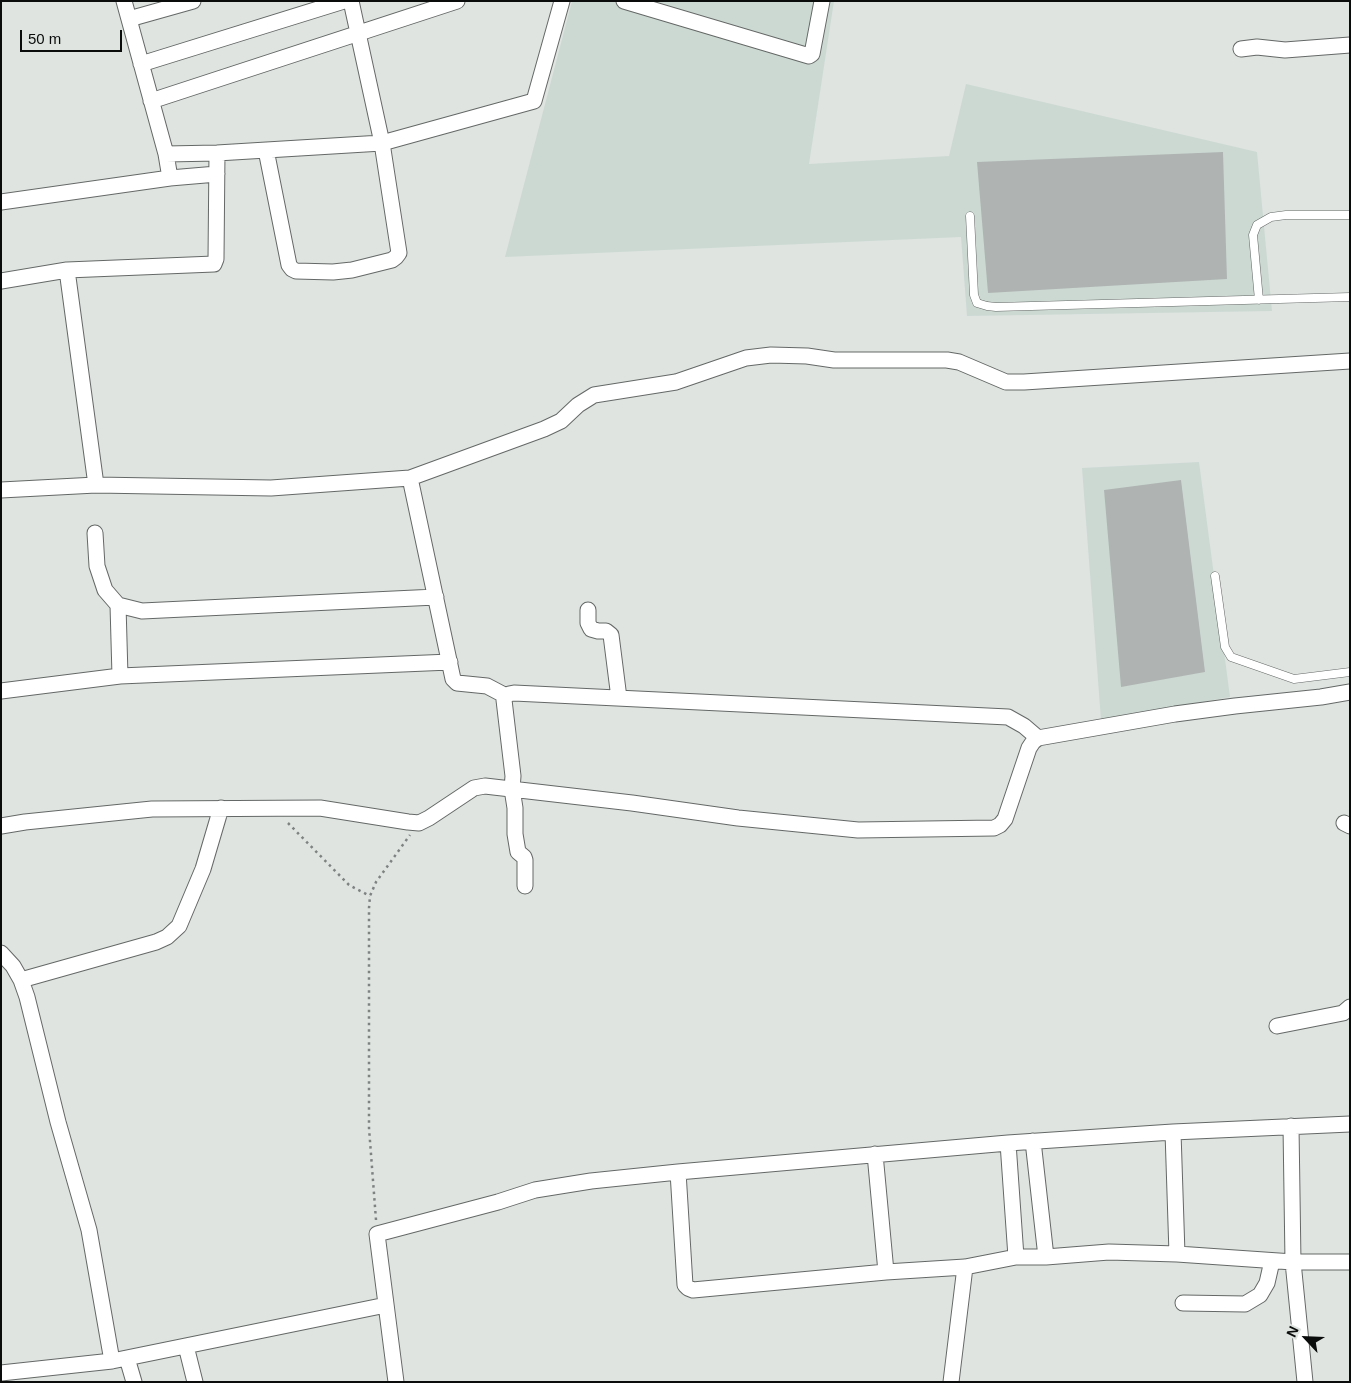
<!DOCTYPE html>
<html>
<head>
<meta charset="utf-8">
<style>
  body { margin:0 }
  #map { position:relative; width:1351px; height:1383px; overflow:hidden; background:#dfe4e1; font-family:Arial,sans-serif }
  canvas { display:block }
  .frame { position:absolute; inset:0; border:2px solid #0a0c0b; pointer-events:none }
  .north { position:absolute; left:1281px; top:1313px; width:50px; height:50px; -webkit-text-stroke:4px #dfe4e1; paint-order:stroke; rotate:295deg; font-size:14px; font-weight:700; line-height:20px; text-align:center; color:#0a0c0b }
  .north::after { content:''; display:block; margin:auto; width:18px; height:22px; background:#0a0c0b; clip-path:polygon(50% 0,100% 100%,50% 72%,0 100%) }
  .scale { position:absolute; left:20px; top:30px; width:102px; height:22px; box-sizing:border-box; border:2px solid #0a0c0b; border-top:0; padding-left:6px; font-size:15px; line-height:18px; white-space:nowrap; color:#0a0c0b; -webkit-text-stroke:4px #dfe4e1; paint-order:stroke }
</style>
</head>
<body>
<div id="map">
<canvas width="1351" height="1383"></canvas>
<div class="frame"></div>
<div class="north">N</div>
<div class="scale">50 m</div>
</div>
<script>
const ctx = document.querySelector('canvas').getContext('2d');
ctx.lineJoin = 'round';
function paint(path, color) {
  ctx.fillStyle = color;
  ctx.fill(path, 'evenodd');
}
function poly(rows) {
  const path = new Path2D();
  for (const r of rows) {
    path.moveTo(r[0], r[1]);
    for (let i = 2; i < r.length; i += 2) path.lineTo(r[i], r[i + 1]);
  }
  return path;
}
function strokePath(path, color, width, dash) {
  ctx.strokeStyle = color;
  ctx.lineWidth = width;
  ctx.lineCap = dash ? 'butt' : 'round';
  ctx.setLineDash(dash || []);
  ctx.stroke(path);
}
const built = poly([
  [572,1,834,1,809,164,949,156,966,84,1257,152,1272,311,967,316,961,237,505,257],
  [1199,462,1230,697,1101,720,1082,468]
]);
const building = poly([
  [1223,152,1227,279,988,293,977,162],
  [1181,480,1205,672,1121,687,1104,490]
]);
const path = poly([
  [288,823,349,885,370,896],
  [376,1220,369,1128,369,908,370,896,376,882,410,835]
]);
const service = poly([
  [970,216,974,295,977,303,987,306,996,307,1350,297],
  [1259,300,1253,235,1257,225,1271,217,1286,215,1350,215],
  [1215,576,1225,647,1231,657,1294,679,1350,672]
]);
const minor = poly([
  [124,1,166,154,170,178],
  [624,1,809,56,812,54,822,1],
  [129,19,193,1],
  [1241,49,1257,47,1285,50,1350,45],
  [141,64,344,1],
  [151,101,457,1],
  [266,150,289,265,292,269,296,271,333,272,352,270,392,260,396,257,399,253,382,143,351,1],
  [166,154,217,153,382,143,534,101,562,1],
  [1,202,170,178,217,174],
  [67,270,96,485],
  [1,281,67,270,214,264,216,259,217,153],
  [410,478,453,679,457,683,487,686,506,696],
  [1,490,96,485,271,488,410,478,544,429,561,421,578,405,594,395,676,382,746,358,771,355,807,356,834,360,947,360,959,362,1006,382,1024,382,1350,361],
  [95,533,97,566,105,590,118,605,142,611,436,597],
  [118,605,120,676],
  [588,610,588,623,591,629,598,631,606,631,611,635,619,698],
  [1,691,120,676,450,662],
  [1344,823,1350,826],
  [1,826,25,822,152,809,320,808,408,822,419,823,429,818,474,788,485,786,632,803,738,818,858,830,994,828,1000,825,1005,819,1029,748,1033,742,1038,738,1175,714,1235,706,1321,697,1350,692],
  [525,886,525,860,524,857,518,852,515,834,515,808,512,789,513,776,504,700,506,696,509,694,514,693,1008,717,1024,726,1038,738],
  [1,953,13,966,21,980,27,997,58,1122,89,1230,112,1361],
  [21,980,156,942,167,937,179,926,203,869,221,808],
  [1277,1026,1343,1013,1350,1007],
  [1291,1126,1293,1262,1305,1382],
  [1173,1132,1177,1254],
  [1033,1141,1046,1257],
  [1008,1143,1016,1257],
  [875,1154,886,1272],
  [678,1172,685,1285,688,1288,693,1290,886,1272,965,1267,1016,1257,1046,1257,1109,1252,1177,1254,1293,1262,1350,1262],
  [1183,1303,1245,1304,1260,1295,1267,1283,1272,1261],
  [186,1346,195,1382],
  [127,1358,134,1382],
  [1,1373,112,1361,386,1305],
  [396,1382,377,1234,498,1202,535,1190,591,1181,678,1172,1008,1143,1173,1132,1350,1124],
  [951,1382,965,1267]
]);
paint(built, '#ccd9d3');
paint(building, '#afb4b2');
strokePath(service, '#646866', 9);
strokePath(minor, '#646866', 17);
strokePath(path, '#7e8280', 2.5, [2.5, 4]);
strokePath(service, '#fff', 8);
strokePath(minor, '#fff', 15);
</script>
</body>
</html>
